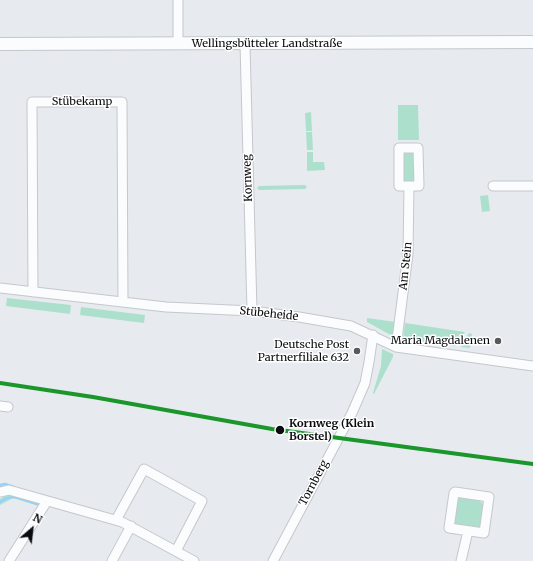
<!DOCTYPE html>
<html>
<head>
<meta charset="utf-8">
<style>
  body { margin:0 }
  #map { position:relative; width:533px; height:561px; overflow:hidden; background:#e7ebf0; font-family:Merriweather,serif }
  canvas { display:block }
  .north { position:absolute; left:12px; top:509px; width:40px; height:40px; -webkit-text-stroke:3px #fff; paint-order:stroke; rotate:28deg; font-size:11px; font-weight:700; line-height:16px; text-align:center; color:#090b0e }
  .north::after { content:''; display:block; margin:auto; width:14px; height:18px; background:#090b0e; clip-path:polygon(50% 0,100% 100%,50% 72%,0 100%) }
</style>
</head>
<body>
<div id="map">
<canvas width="533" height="561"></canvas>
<div class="north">N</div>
</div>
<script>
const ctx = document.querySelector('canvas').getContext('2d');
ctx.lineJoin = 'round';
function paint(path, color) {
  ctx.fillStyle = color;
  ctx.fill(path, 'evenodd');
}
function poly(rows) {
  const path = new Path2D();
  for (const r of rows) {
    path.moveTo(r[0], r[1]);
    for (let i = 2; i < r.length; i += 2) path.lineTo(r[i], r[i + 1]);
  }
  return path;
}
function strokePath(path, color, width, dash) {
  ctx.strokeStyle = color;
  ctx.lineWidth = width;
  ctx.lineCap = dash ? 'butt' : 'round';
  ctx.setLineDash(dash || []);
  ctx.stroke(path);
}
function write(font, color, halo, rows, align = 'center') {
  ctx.font = font + ' Merriweather,serif';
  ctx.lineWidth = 3;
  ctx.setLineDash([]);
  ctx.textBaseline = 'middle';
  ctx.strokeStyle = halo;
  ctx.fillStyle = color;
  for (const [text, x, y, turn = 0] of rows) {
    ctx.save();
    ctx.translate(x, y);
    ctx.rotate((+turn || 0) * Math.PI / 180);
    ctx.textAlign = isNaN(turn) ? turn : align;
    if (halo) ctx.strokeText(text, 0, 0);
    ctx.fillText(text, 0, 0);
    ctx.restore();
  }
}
const green = poly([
  [398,105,418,105,419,140,398,140],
  [311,112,312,131,306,131,305,113],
  [306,132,312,132,313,150,307,150],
  [404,151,416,152,414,182,403,182,402,154],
  [307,152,313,152,313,162,324,162,325,170,307,171],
  [305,185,307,187,305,189,259,190,257,188,259,186],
  [488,195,490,211,482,212,480,196],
  [7,298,71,305,70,314,6,306],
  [81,307,145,315,144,323,80,315],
  [367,318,396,322,394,337,367,322],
  [405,323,465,332,455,346,403,339],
  [469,333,472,334,470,348,461,347],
  [382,349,393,354,393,357,374,394,373,393,381,366],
  [6,495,12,495,38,503,39,506,13,498,0,505,0,499],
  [462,497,479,500,483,504,482,524,478,528,457,525,455,523,454,520,457,499]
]);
const stream = poly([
  [0,485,5,484,14,487],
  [0,502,7,498,15,497,37,504]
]);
const street = poly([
  [178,44,178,0],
  [245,44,252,311],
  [493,186,533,186],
  [0,288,166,307,252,311,299,317,351,326,396,347,533,366],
  [33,292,32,102,122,102,123,302],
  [396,347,408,254,409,186,419,186,418,148,399,148,399,186,409,186],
  [0,406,8,407],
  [0,492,9,490,122,522,194,561],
  [455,492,489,497,484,533,449,528,454,493,455,492],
  [116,520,144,469,202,501,176,551],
  [9,561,47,501],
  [112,561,131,526],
  [273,561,352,413,365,383,369,362,373,335],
  [461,561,468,531]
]);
const secondary = poly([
  [0,44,533,42]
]);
const rail1 = poly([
  [0,383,93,397,272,429,533,464]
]);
const markers = [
  [498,341,4,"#57595d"],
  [357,351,4,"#57595d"],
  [280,430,5,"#090b0e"]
];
const streetNames = [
  ["Wellingsbütteler Landstraße",267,44],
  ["Stübekamp",82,102],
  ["Kornweg",248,178,-92],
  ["Am Stein",406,266,-84],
  ["Stübeheide",269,314,6],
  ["Tornberg",314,483,-62]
];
const poiNames = [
  ["Maria Magdalenen",490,341],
  ["Deutsche Post",349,345],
  ["Partnerfiliale 632",349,358]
];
const stopNames = [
  ["Kornweg (Klein",289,424],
  ["Borstel)",289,437]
];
paint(green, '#ade0cc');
strokePath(stream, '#93d3fa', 2.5);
strokePath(street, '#c4c7cb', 11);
strokePath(secondary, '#c4c7cb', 14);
strokePath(street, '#fbfcfd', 9);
strokePath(secondary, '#fbfcfd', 12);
strokePath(rail1, '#1a962b', 4);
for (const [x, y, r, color] of markers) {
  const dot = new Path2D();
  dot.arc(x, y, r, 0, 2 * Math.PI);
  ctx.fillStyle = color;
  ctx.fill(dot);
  strokePath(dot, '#fff', 1.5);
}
write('11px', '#090b0e', '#fff', streetNames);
write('11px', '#090b0e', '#fff', poiNames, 'right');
write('bold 11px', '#090b0e', '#fff', stopNames, 'left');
</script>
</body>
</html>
